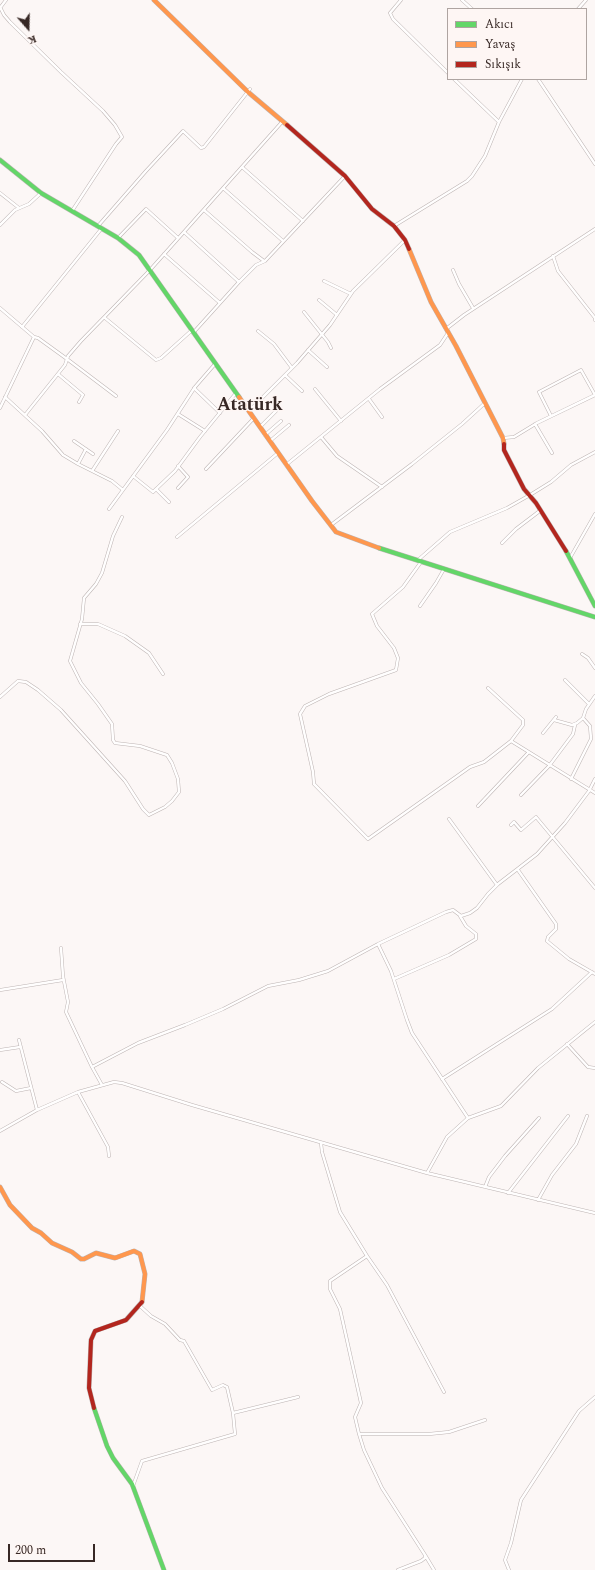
<!DOCTYPE html>
<html>
<head>
<meta charset="utf-8">
<style>
  body { margin:0 }
  #map { position:relative; width:595px; height:1570px; overflow:hidden; background:#fcf7f6; font-family:Spectral,serif }
  canvas { display:block }
  .legend { position:absolute; left:447px; top:8px; width:140px; height:72px; box-sizing:border-box; background:#fef6f4; border:1px solid #aea4a1; margin:0; padding:5px 7px; list-style:none; font-size:12px; color:#372825 }
  .legend li { display:flex; align-items:center; gap:8px; height:20px }
  .legend b { width:20px; border:1px solid #aea4a1 }
  .north { position:absolute; left:8px; top:8px; width:40px; height:40px; -webkit-text-stroke:3px #fef6f4; paint-order:stroke; rotate:160deg; font-size:11px; font-weight:700; line-height:16px; text-align:center; color:#372825 }
  .north::after { content:''; display:block; margin:auto; width:14px; height:18px; background:#372825; clip-path:polygon(50% 0,100% 100%,50% 72%,0 100%) }
  .scale { position:absolute; left:8px; top:1544px; width:87px; height:18px; box-sizing:border-box; border:2px solid #372825; border-top:0; padding-left:5px; font-size:12px; line-height:14px; white-space:nowrap; color:#372825; -webkit-text-stroke:3px #fef6f4; paint-order:stroke }
</style>
</head>
<body>
<div id="map">
<canvas width="595" height="1570"></canvas>
<ul class="legend">
<li><b style="height:5px;background:#63d668"></b>Akıcı</li>
<li><b style="height:5px;background:#ff974d"></b>Yavaş</li>
<li><b style="height:5px;background:#b3261e"></b>Sıkışık</li>
</ul>
<div class="north">K</div>
<div class="scale">200 m</div>
</div>
<script>
const ctx = document.querySelector('canvas').getContext('2d');
ctx.lineJoin = 'round';
function poly(rows) {
  const path = new Path2D();
  for (const r of rows) {
    path.moveTo(r[0], r[1]);
    for (let i = 2; i < r.length; i += 2) path.lineTo(r[i], r[i + 1]);
  }
  return path;
}
function strokePath(path, color, width, dash) {
  ctx.strokeStyle = color;
  ctx.lineWidth = width;
  ctx.lineCap = dash ? 'butt' : 'round';
  ctx.setLineDash(dash || []);
  ctx.stroke(path);
}
function write(font, color, halo, rows, align = 'center') {
  ctx.font = font + ' Spectral,serif';
  ctx.lineWidth = 3;
  ctx.setLineDash([]);
  ctx.textBaseline = 'middle';
  ctx.strokeStyle = halo;
  ctx.fillStyle = color;
  for (const [text, x, y, turn = 0] of rows) {
    ctx.save();
    ctx.translate(x, y);
    ctx.rotate((+turn || 0) * Math.PI / 180);
    ctx.textAlign = isNaN(turn) ? turn : align;
    if (halo) ctx.strokeText(text, 0, 0);
    ctx.fillText(text, 0, 0);
    ctx.restore();
  }
}
const street = poly([
  [401,0,390,13,393,19,448,73],
  [462,0,472,9],
  [0,7,4,15,10,22,61,72,103,111,115,125,122,137,116,144,72,211],
  [0,8,6,0],
  [578,9,586,0],
  [454,79,499,122],
  [538,79,595,164],
  [242,167,303,221],
  [223,188,283,241],
  [0,193,19,208],
  [204,210,252,252,264,261],
  [0,225,15,210,29,204,41,193],
  [98,226,146,171,183,131,201,148,204,147,250,89],
  [394,226,467,181,472,176,485,156,499,122,522,79],
  [184,232,239,282],
  [118,238,146,209,178,238],
  [164,254,220,303],
  [553,256,558,271,595,318,595,320],
  [453,270,459,284,473,308],
  [324,281,351,294],
  [319,300,337,315],
  [0,308,34,337,0,408],
  [304,312,328,342,331,348],
  [105,318,156,360,161,358,191,331],
  [22,327,102,228],
  [446,329,464,315,595,229],
  [258,331,274,344,292,368],
  [193,333,239,282,256,265,265,261,345,176],
  [34,337,38,338,67,359,116,396],
  [308,350,327,367],
  [58,374,83,395,79,402],
  [285,375,302,391],
  [194,388,220,413],
  [315,389,341,421],
  [5,397,42,431,63,455,78,464,112,481,123,490],
  [369,399,382,417],
  [249,411,297,363,330,325,353,291,405,240],
  [178,414,205,431],
  [25,415,65,365,68,356,81,341,150,270,282,122],
  [551,416,539,392,581,370,595,395],
  [535,424,552,453],
  [260,427,276,411],
  [265,435,281,421],
  [321,437,337,456,382,487],
  [503,438,514,437,537,423,595,395],
  [74,441,93,454],
  [270,441,289,425],
  [78,464,86,449],
  [286,465,380,389,440,345,448,333],
  [206,469,254,418],
  [92,471,118,431],
  [133,476,153,492,175,471,200,437,236,393],
  [178,488,188,477,178,466],
  [156,489,169,502],
  [109,509,167,430,195,387,215,364],
  [331,525,412,464,462,424,485,403],
  [177,537,278,453],
  [502,543,516,529,541,510],
  [570,558,595,514],
  [418,560,450,532,507,508,530,495,551,482,571,465,595,452],
  [421,562,403,587,372,614,377,626,394,648,398,658,396,670,329,694,305,706,300,714,313,772,314,784,368,839,470,767,484,762,511,741,595,793],
  [420,606,436,583,444,569],
  [80,624,98,624,125,636,149,653,163,674],
  [582,654,588,658,595,668],
  [565,680,589,704],
  [488,688,523,720,523,725,511,741],
  [0,697,18,681,26,682,38,690,61,710,125,781,143,809,149,815,165,807,172,801,179,792,178,779,172,763,167,755,140,746,115,743,113,740,112,724,98,704,81,683,70,661,82,619,84,598,96,584,102,573,113,536,122,517],
  [554,720,572,725,577,723,583,718],
  [543,733,556,717],
  [571,779,591,739,590,726,583,718,586,709,595,696],
  [521,795,549,766,573,734,575,725],
  [478,806,528,753],
  [449,819,497,885],
  [511,825,514,822,521,830,536,817,595,888],
  [518,870,556,924,556,929,548,937,547,941,569,959,595,974],
  [378,944,391,971,407,1020,412,1033,468,1118,447,1137,427,1173],
  [61,948,63,976,68,1002,66,1012,92,1067],
  [394,979,449,955,476,939,476,934,466,926,460,916],
  [0,990,63,980],
  [19,1040,37,1110],
  [567,1044,588,1067,595,1068],
  [0,1050,20,1047],
  [442,1079,552,1009,592,972],
  [2,1082,16,1091,31,1088],
  [102,1085,92,1067,138,1043,185,1025,223,1009,268,986,299,980,328,971,378,944,446,912,453,910,461,916,470,913,477,908,488,894,498,884,537,854,565,823,589,791,595,779],
  [78,1092,108,1147,109,1156],
  [468,1118,501,1106,538,1068,595,1022],
  [0,1131,37,1110,78,1092,114,1082,122,1083,192,1105,427,1173,595,1213],
  [321,1143,322,1152,340,1212,367,1256,330,1281,330,1289,340,1309,361,1403,355,1417,359,1434,429,1434,449,1432,485,1420],
  [485,1187,489,1177,505,1156,539,1118],
  [508,1193,568,1116],
  [538,1200,552,1175,576,1144,587,1116],
  [367,1256,387,1285,444,1392],
  [140,1306,151,1316,165,1324,180,1340,184,1341,212,1390,223,1385,227,1387,233,1413],
  [359,1434,364,1450,382,1488,425,1555,425,1558,421,1561,398,1570],
  [133,1486,142,1461,235,1434,233,1413,298,1397],
  [425,1555,434,1570],
  [509,1570,505,1560,511,1543,521,1500,579,1411,595,1397]
]);
const fast = poly([
  [0,160,41,193,118,238,139,255,239,397],
  [379,548,595,617],
  [566,551,595,606],
  [94,1408,107,1446,113,1458,132,1484,164,1570]
]);
const slow = poly([
  [154,0,248,92,287,125],
  [409,249,431,302,456,346,503,438,504,444],
  [239,397,312,501,336,532,379,548],
  [0,1187,10,1205,32,1228,41,1233,52,1243,72,1252,81,1259,84,1259,96,1253,115,1258,134,1251,140,1254,145,1274,142,1302]
]);
const jam = poly([
  [287,125,345,176,372,209,394,226,405,240,409,249],
  [504,444,504,450,524,489,536,503,566,551],
  [94,1408,89,1388,91,1340,95,1331,126,1320,142,1302]
]);
const districtNames = [
  ["Atatürk",250,406]
];
strokePath(street, '#bdb4b3', 3.5);
strokePath(fast, '#bdb4b3', 5);
strokePath(slow, '#bdb4b3', 5);
strokePath(jam, '#bdb4b3', 5);
strokePath(street, '#fffefe', 2.5);
strokePath(fast, '#63d668', 4);
strokePath(slow, '#ff974d', 4);
strokePath(jam, '#b3261e', 4);
write('bold 18px', '#372825', '#fef6f4', districtNames);
</script>
</body>
</html>
